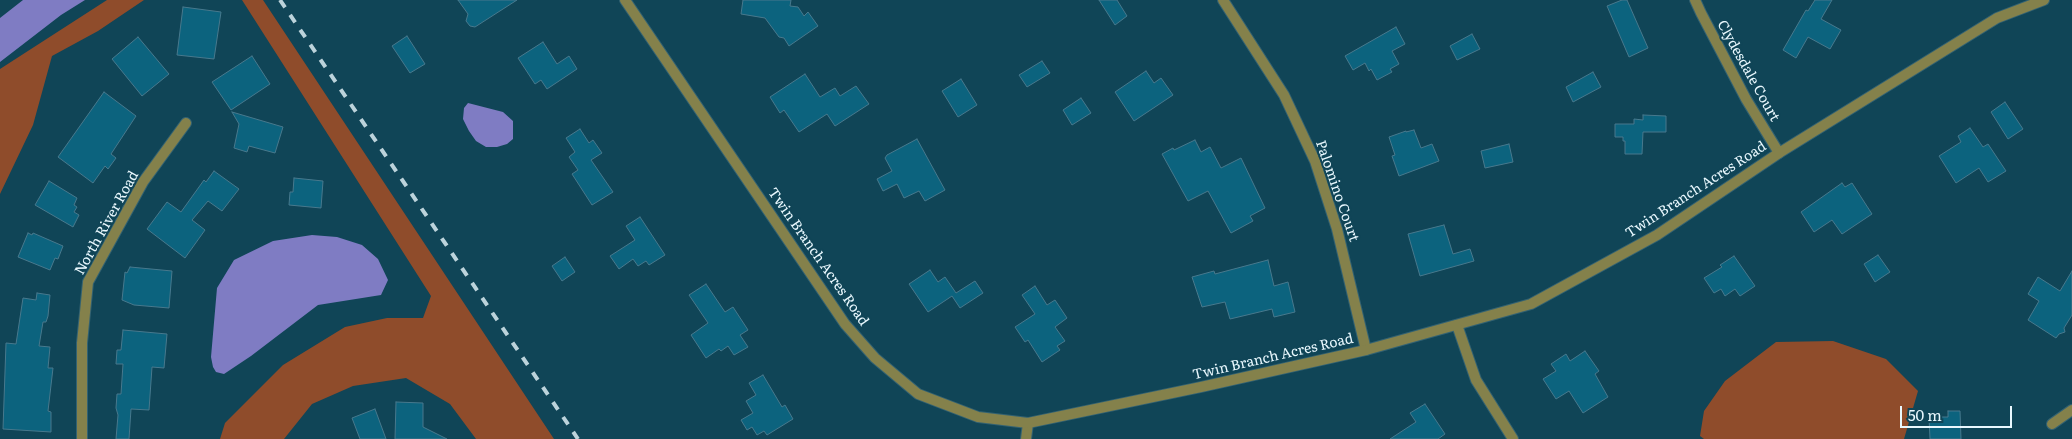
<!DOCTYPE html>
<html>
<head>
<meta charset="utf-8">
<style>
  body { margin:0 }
  #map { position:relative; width:2072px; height:439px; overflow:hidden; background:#104557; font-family:Literata,serif }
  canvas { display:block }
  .scale { position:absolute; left:1900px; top:406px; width:112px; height:22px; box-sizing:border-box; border:2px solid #e9f8fe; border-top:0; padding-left:6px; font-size:15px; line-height:18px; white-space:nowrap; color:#e9f8fe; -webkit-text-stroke:4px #104557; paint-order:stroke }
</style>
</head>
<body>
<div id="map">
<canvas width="2072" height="439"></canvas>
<div class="scale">50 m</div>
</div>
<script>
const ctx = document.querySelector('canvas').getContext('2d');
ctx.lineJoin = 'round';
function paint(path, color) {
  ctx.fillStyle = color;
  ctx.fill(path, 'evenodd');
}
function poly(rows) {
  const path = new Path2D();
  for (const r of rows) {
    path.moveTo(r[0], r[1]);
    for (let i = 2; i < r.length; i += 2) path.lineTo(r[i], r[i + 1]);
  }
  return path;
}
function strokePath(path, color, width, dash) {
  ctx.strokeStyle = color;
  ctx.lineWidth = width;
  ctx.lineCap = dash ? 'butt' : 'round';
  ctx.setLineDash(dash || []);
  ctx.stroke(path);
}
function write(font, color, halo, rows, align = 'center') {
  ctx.font = font + ' Literata,serif';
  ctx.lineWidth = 4;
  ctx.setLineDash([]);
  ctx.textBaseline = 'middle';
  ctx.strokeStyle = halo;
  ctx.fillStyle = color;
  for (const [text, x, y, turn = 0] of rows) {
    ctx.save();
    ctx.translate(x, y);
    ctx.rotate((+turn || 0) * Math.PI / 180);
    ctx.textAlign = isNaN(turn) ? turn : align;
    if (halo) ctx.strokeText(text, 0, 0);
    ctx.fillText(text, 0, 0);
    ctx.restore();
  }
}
const green = poly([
  [107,0,144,0,98,31,52,56,33,125,0,194,0,69],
  [242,0,263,0,554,439,476,439,450,404,406,378,353,386,312,404,284,439,220,439,225,423,283,365,345,327,387,318,423,318,431,296],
  [1833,341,1886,359,1918,391,1904,439,1704,439,1700,436,1704,411,1725,381,1776,342]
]);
const water = poly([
  [23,0,85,0,61,15,0,62,0,18],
  [468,103,503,112,513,121,513,139,507,144,497,147,486,147,476,141,469,131,463,119,464,108],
  [312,235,337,237,362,245,378,259,388,280,381,295,318,305,251,356,224,374,216,372,213,367,211,357,217,288,234,260,273,241]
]);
const building = poly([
  [458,0,517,0,475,27,470,26,466,21,468,14,458,0],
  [743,0,791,0,790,6,798,7,804,16,808,12,818,26,789,46,784,38,779,37,765,18,741,14,743,0],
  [1099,0,1117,0,1127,16,1115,25,1099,0],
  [1622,0,1627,0,1648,48,1629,57,1607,6,1622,0],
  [1815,0,1832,0,1821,19,1841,30,1830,49,1808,37,1796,58,1783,50,1806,10,1808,11,1815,0],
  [183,7,221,12,214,59,177,55,183,7],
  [1396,27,1405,44,1392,51,1399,64,1390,69,1392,72,1377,80,1371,69,1369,71,1365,63,1353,70,1345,56,1396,27],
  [1472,34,1480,49,1457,60,1450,46,1472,34],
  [407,36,425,64,410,73,392,46,407,36],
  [138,37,169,74,142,96,112,59,138,37],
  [543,42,557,64,569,56,577,69,547,89,541,80,535,84,518,58,543,42],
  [252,56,270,84,231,110,212,82,252,56],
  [1042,61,1050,73,1027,87,1019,75,1042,61],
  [1146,71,1154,83,1161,78,1173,95,1134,121,1115,92,1146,71],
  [1593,72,1601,87,1573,102,1566,87,1593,72],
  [805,74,820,97,835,88,840,96,856,86,869,104,835,126,827,114,799,132,784,110,780,113,770,97,805,74],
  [961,79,977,105,958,117,942,91,961,79],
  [104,92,136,116,111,154,116,158,108,169,105,166,93,183,58,157,104,92],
  [1081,98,1091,113,1072,125,1063,110,1081,98],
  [2005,102,2023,129,2008,139,1991,112,2005,102],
  [232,112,283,127,275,153,249,146,247,152,234,148,239,124,232,112],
  [1643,115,1666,116,1666,132,1643,132,1642,154,1625,154,1625,141,1623,141,1623,137,1615,137,1615,124,1634,124,1634,119,1643,120,1643,115],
  [1970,128,1983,147,1988,144,2006,171,1988,182,1979,168,1956,183,1939,156,1961,142,1958,136,1970,128],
  [580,129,589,143,593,140,602,153,591,160,613,192,592,205,572,174,578,170,569,157,575,152,566,138,580,129],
  [1414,130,1421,148,1432,144,1439,161,1399,176,1392,156,1395,155,1389,137,1406,131,1406,132,1414,130],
  [917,139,945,190,925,201,919,191,904,198,897,184,883,191,877,179,892,171,885,158,887,155,917,139],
  [1195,140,1201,152,1210,147,1221,168,1241,158,1265,208,1250,216,1253,221,1231,233,1208,191,1188,201,1162,154,1173,148,1174,150,1195,140],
  [1509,144,1513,162,1485,168,1481,151,1509,144],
  [214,171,239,189,222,211,208,201,192,220,205,230,185,258,147,229,167,202,181,212,204,180,206,182,214,171],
  [294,178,323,181,321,208,289,205,290,192,293,192,294,178],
  [49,181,77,198,74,205,77,207,74,212,79,215,73,227,35,205,49,181],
  [1842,183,1845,187,1852,183,1872,214,1842,234,1832,220,1814,232,1801,212,1842,183],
  [640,217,665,255,649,265,646,261,638,266,633,259,619,269,610,256,635,240,626,226,640,217],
  [1444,225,1453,254,1470,249,1474,261,1420,276,1408,234,1444,225],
  [28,233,32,235,33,233,63,246,58,259,55,258,50,270,18,257,28,233],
  [1878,255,1890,272,1875,282,1864,264,1878,255],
  [1734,256,1755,286,1740,296,1735,289,1725,296,1721,289,1714,293,1704,278,1722,267,1720,265,1734,256],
  [565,257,575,272,562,281,552,266,565,257],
  [1268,260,1274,286,1288,282,1295,312,1274,317,1272,309,1230,319,1225,302,1202,307,1192,277,1214,271,1215,274,1268,260],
  [130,267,172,271,169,308,134,305,122,300,125,272,127,273,130,267],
  [930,270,938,282,945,277,956,293,975,281,983,293,960,308,952,296,928,312,909,284,930,270],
  [2072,271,2072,315,2064,328,2065,332,2059,334,2056,338,2028,320,2039,301,2028,294,2038,277,2060,291,2072,271],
  [706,284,725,312,733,307,748,330,740,335,748,347,734,355,728,346,721,351,719,349,706,358,691,335,708,323,689,295,706,284],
  [1035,286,1047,305,1055,300,1067,318,1055,327,1065,341,1057,346,1060,350,1042,362,1028,340,1025,342,1015,327,1035,314,1022,295,1035,286],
  [37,293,50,295,48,316,46,322,43,322,39,346,50,347,48,368,53,368,48,411,51,412,51,432,3,429,6,343,16,344,23,298,36,300,37,293],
  [123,330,167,334,164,368,152,367,149,410,131,409,129,439,116,439,118,415,116,408,117,394,121,394,123,364,116,364,117,350,121,350,123,330],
  [1585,351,1599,371,1595,374,1608,397,1583,413,1569,391,1556,399,1543,379,1556,371,1551,364,1566,354,1570,361,1585,351],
  [763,375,782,407,785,405,793,419,767,435,764,431,757,435,752,427,747,430,741,420,753,413,746,401,756,395,749,383,763,375],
  [396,402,423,403,423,427,447,439,395,439,396,402],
  [1425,404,1445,434,1438,439,1390,439,1416,422,1410,413,1425,404],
  [375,409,386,439,360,439,352,418,375,409],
  [1948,411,1960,411,1961,439,1930,439,1929,417,1948,417,1948,411]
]);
const minor = poly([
  [1223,0,1284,95,1315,161,1337,229,1366,350],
  [1695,0,1701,13,1746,99,1779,153],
  [1457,325,1476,380,1513,439],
  [2052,424,2072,410],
  [82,439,82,343,88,282,143,182,186,123],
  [1026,439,1028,423]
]);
const tertiary = poly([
  [625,0,845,324,875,358,918,394,978,417,1028,423,1201,387,1366,350,1531,304,1657,235,1779,153,1997,18,2044,0]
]);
const rail = poly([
  [280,0,578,439]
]);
const streetNames = [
  ["Clydesdale Court",1748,71,61],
  ["Twin Branch Acres Road",1696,190,-33],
  ["Palomino Court",1337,191,71],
  ["North River Road",107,223,-61],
  ["Twin Branch Acres Road",818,257,55],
  ["Twin Branch Acres Road",1273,357,-13]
];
paint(green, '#8f4c2b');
paint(water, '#7f7cc3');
paint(building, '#0c637e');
strokePath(building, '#48798d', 1);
strokePath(minor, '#336272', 12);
strokePath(tertiary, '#336272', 12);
strokePath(minor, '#84814b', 10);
strokePath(tertiary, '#84814b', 10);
strokePath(rail, '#bcd3db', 4, [9, 9]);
write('14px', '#e9f8fe', '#104557', streetNames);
</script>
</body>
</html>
